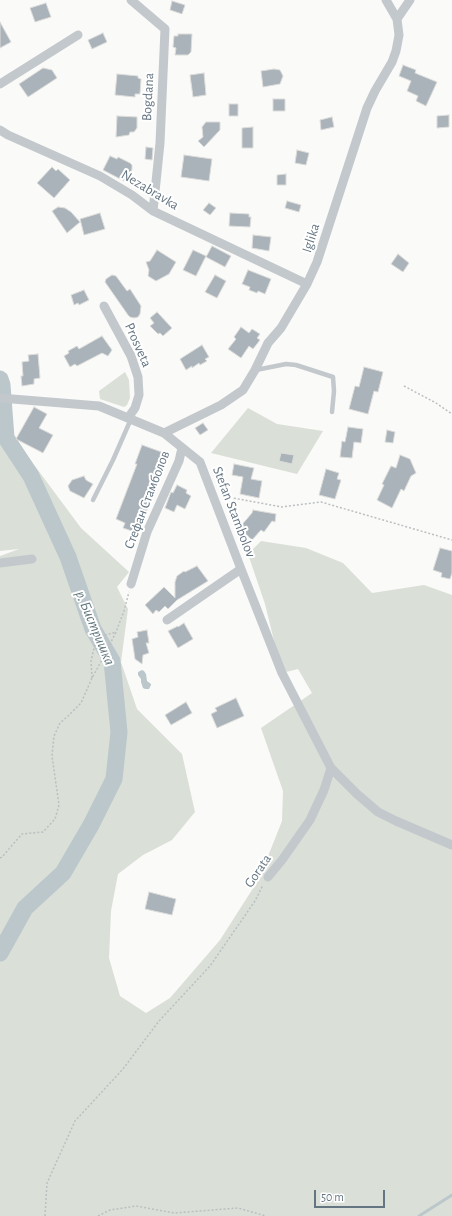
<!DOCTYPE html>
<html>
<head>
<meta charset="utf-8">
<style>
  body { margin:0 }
  #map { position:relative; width:452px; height:1216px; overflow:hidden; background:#fafaf8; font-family:"Alegreya Sans",sans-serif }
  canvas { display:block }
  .scale { position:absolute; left:314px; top:1190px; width:71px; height:18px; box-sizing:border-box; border:2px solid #657683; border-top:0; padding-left:5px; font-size:12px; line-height:14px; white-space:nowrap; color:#657683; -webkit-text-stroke:3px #fff; paint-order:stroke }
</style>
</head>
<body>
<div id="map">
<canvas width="452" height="1216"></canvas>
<div class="scale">50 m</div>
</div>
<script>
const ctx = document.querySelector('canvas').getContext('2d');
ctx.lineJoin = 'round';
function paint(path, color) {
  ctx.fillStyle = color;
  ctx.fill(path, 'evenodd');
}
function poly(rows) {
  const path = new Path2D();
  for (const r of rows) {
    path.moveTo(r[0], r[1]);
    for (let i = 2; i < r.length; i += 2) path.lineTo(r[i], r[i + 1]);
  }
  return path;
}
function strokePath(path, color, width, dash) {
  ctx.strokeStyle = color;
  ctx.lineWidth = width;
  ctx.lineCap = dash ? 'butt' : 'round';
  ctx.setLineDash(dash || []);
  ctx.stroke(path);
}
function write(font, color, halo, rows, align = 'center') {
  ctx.font = font + ' "Alegreya Sans",sans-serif';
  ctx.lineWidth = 4;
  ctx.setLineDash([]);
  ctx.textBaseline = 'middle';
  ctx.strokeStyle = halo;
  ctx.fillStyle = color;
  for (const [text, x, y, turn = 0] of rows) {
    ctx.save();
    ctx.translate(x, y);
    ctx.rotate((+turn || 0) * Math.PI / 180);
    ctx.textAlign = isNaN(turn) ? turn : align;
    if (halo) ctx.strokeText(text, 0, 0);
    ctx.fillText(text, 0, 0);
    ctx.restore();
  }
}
const green = poly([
  [125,372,129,380,130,398,127,405,124,407,100,399,99,391],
  [8,407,8,433,29,458,81,528,129,572,117,587,128,609,121,662,137,709,182,754,195,812,172,840,143,855,118,874,111,911,109,958,120,996,146,1013,170,998,220,940,259,879,282,821,283,791,261,728,312,693,298,669,282,673,265,604,248,554,261,541,306,548,343,563,372,593,424,585,452,595,452,1216,0,1216,0,556,19,549,0,551,0,408],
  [248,408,277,424,323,431,297,474,211,453]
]);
const water = poly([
  [142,670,144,671,146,674,147,681,151,684,151,685,149,689,145,689,143,688,141,682,141,679,138,675,138,672]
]);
const stream = poly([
  [419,1216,452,1195]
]);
const river = poly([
  [0,379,2,385,6,438,31,476,68,557,93,629,112,661,119,732,114,779,91,825,63,873,25,908,0,953]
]);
const building = poly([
  [172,1,185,5,182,14,170,10,172,1],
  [46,3,51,17,35,22,30,8,46,3],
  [0,22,11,42,0,48,0,22],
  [103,33,107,42,92,49,88,40,103,33],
  [178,34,192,34,191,52,188,55,175,55,176,48,173,47,174,36,178,36,178,34],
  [403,65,416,70,415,73,437,82,426,106,416,101,418,96,407,91,411,81,399,76,403,65],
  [43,68,52,70,57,78,28,97,19,84,43,68],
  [274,69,280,70,283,76,280,84,263,87,261,71,274,69],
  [204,73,206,95,193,97,190,75,204,73],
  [117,74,138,76,138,78,141,79,140,94,135,94,135,97,115,95,117,74],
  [273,99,285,99,285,111,273,111,273,99],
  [229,104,238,104,238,116,229,116,229,104],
  [449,115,449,127,437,128,437,116,449,115],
  [117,116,137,117,137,128,134,132,130,132,129,135,116,137,117,116],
  [332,117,334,127,321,130,320,120,332,117],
  [206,122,220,122,220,130,204,147,198,141,203,137,202,127,206,122],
  [253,127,253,148,242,148,242,128,253,127],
  [146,147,153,148,152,160,145,159,146,147],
  [297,150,309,153,306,165,295,163,297,150],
  [184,155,212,159,209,181,181,177,184,155],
  [110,156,117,159,118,157,130,163,132,165,132,168,131,175,128,174,124,181,103,170,110,156],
  [52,167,56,171,58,169,70,180,54,198,37,183,52,167],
  [286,174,286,185,277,185,277,175,286,174],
  [287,201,301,205,299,212,285,208,287,201],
  [209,203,216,208,210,215,203,210,209,203],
  [58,207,65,208,71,212,80,222,67,233,52,211,58,207],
  [100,213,105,229,84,235,80,219,100,213],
  [230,213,249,214,249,217,251,217,250,227,229,226,230,213],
  [253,235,271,237,269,251,252,248,253,235],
  [212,246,231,256,225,267,206,257,212,246],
  [157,250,176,262,169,274,156,281,148,276,149,270,146,262,150,261,157,250],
  [193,250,206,256,196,276,183,270,193,250],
  [398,254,409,263,403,272,391,264,398,254],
  [248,270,271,279,265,294,258,291,257,293,249,290,250,287,242,284,248,270],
  [112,275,116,276,127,291,130,289,141,306,140,314,138,317,134,318,130,317,128,315,105,282,106,279,112,275],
  [215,275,226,281,217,298,205,292,215,275],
  [84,290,89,300,79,305,78,303,74,305,71,295,84,290],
  [157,312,172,328,163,336,160,333,158,334,150,326,154,323,150,318,157,312],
  [241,327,249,333,252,329,260,334,257,338,260,340,253,349,249,346,241,358,228,349,236,339,234,337,241,327],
  [102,336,112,350,108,356,102,353,77,366,75,364,70,367,64,356,69,353,68,351,77,346,79,349,102,336],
  [202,345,209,357,205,359,207,361,200,365,199,363,192,368,192,366,186,370,180,359,202,345],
  [38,354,40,378,34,379,34,384,22,386,21,376,23,376,22,362,29,361,28,355,38,354],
  [364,367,383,372,378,392,374,391,368,414,349,409,355,386,359,387,364,367],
  [34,407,47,414,39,428,53,435,43,453,16,439,34,407],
  [203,423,208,430,200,435,195,428,203,423],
  [348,427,363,429,361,443,354,442,352,458,340,457,342,441,345,442,348,427],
  [387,430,395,432,393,443,385,442,387,430],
  [142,445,167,454,156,482,158,482,138,533,123,528,125,523,116,519,137,464,135,464,142,445],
  [281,453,294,455,292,464,279,461,281,453],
  [400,455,410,459,416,473,411,476,404,491,401,489,392,508,377,500,384,485,382,484,391,466,396,468,400,455],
  [234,464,254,468,251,479,262,481,259,498,240,494,243,477,232,475,234,464],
  [326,469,339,473,337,479,341,480,335,499,319,495,326,469],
  [84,476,86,480,93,484,84,498,70,491,68,486,72,480,84,476],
  [177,485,187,490,186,493,191,496,185,509,177,505,174,512,165,508,171,492,173,493,177,485],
  [253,510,276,514,275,522,272,521,264,532,261,530,252,540,239,528,252,513,253,510],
  [440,548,452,551,452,573,450,579,441,577,442,573,433,570,440,548],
  [197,566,208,581,177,600,168,609,165,606,159,612,156,610,153,614,145,605,164,587,175,598,175,582,177,576,184,571,185,572,197,566],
  [184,623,193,639,178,648,168,631,178,626,178,627,184,623],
  [147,630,149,643,146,643,149,653,143,655,142,664,135,659,132,639,138,637,137,632,147,630],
  [236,698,244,716,217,728,211,714,217,711,215,708,236,698],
  [186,702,192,713,171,725,165,715,186,702],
  [149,892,176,899,172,915,145,909,149,892]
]);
const path = poly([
  [404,386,436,403,452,414],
  [222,496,282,507,321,502,452,540],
  [92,678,91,661,95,644,102,636,116,632],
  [0,858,2,857,22,834,43,832,55,819,59,805,52,756,54,736,60,723,68,716,81,703,92,678,103,658,116,632,124,611,129,592],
  [45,1216,47,1183,75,1121,123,1069,159,1021,210,966,255,901,263,885],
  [98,1216,110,1210,136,1206,174,1213,238,1208,266,1216]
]);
const lane = poly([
  [256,370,286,364,296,365,333,377,334,391,332,412],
  [93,500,113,460,131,419]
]);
const street = poly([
  [131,0,165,29,160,143,153,211],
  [397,19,410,0],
  [0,84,78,35],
  [0,130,8,135,100,176,132,195,153,211,307,284],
  [104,306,131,356,138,377,139,395,135,408,128,418],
  [0,398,99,406,164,433,200,462,241,569,282,673,331,768,357,794,378,812,396,821,452,845],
  [164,433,221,405,243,390,255,370,268,343,281,328,307,284,317,262,367,108,375,91,392,62,396,51,399,35,397,19,386,0],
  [0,563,32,559],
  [131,584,147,532,179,461,182,448],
  [167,620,241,569],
  [268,877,282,860,310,820,324,790,331,768]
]);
const streetNames = [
  ["Bogdana",148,97,-87],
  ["Nezabravka",150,190,31],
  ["Iglika",311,238,-72],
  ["Prosveta",138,345,66],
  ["Стефан Стамболов",147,500,-69],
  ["Stefan Stambolov",234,512,69],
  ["Gorata",258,871,-56]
];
const waterNames = [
  ["р. Бистришка",95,628,67]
];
paint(green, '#dadfd7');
paint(water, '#bbc7cb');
strokePath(stream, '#bbc7cb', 3);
strokePath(river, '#bbc7cb', 17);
paint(building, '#aab3b9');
strokePath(building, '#dcdcda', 1);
strokePath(path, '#bbbfc2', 1.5, [2, 2]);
strokePath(lane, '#c3c8cc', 4.5);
strokePath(street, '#c3c8cc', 9);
write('14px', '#657683', '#fff', streetNames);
write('italic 15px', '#60757c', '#fff', waterNames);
</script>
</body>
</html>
